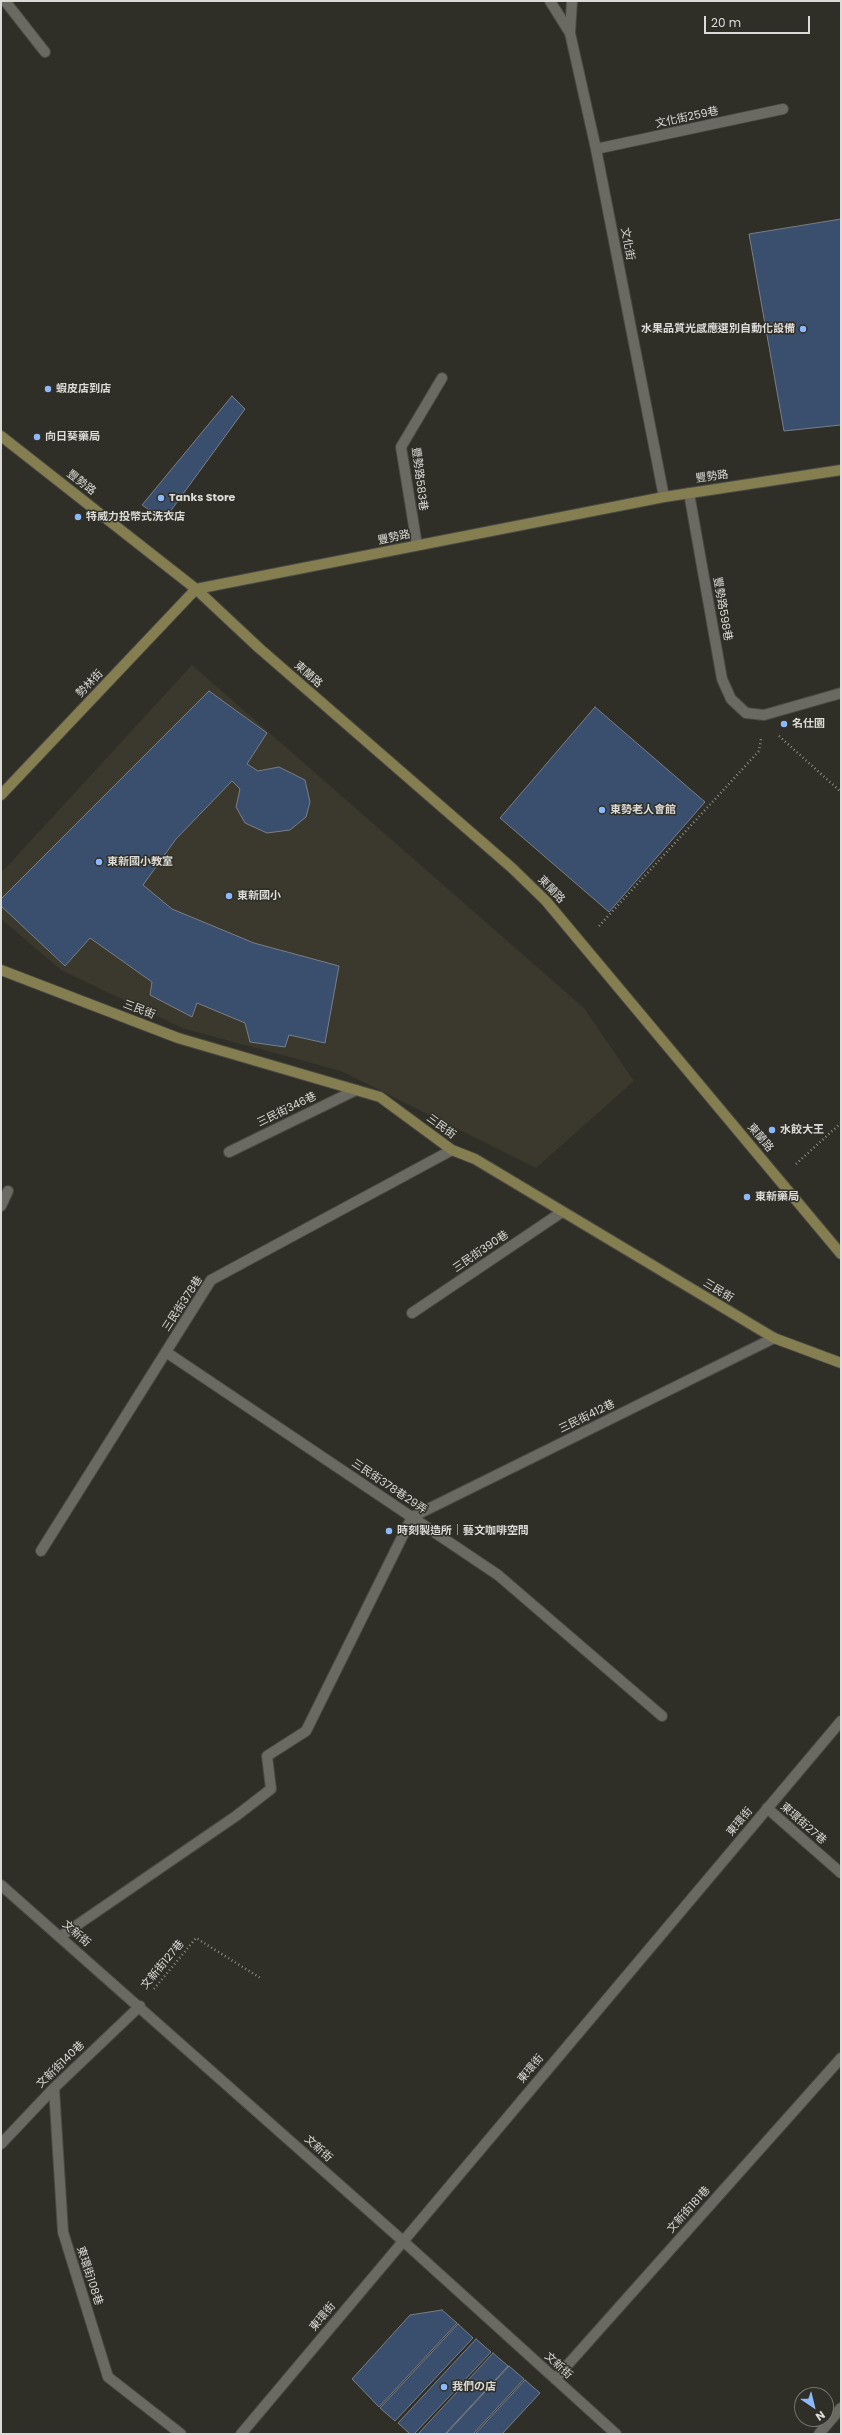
<!DOCTYPE html>
<html>
<head>
<meta charset="utf-8">
<style>
  body { margin:0 }
  #map { position:relative; width:842px; height:2435px; overflow:hidden; background:#2f2e27; font-family:Poppins,sans-serif }
  canvas { display:block }
  .frame { position:absolute; inset:0; border:2px solid #dcdbd7; pointer-events:none }
  .north { position:absolute; left:794px; top:2387px; width:40px; height:40px; box-sizing:border-box; background:#2f2e27; border:1px solid #74736d; border-radius:50%; rotate:145deg; font-size:11px; font-weight:700; line-height:16px; text-align:center; color:#dcdbd7 }
  .north::after { content:''; display:block; margin:auto; width:14px; height:18px; background:#8cb9fc; clip-path:polygon(50% 0,100% 100%,50% 72%,0 100%) }
  .scale { position:absolute; left:704px; top:16px; width:106px; height:18px; box-sizing:border-box; border:2px solid #dcdbd7; border-top:0; padding-left:5px; font-size:12px; line-height:14px; white-space:nowrap; color:#dcdbd7; -webkit-text-stroke:3px #2f2e27; paint-order:stroke }
</style>
</head>
<body>
<div id="map">
<canvas width="842" height="2435"></canvas>
<div class="frame"></div>
<div class="north">N</div>
<div class="scale">20 m</div>
</div>
<script>
const ctx = document.querySelector('canvas').getContext('2d');
ctx.lineJoin = 'round';
function paint(path, color) {
  ctx.fillStyle = color;
  ctx.fill(path, 'evenodd');
}
function poly(rows) {
  const path = new Path2D();
  for (const r of rows) {
    path.moveTo(r[0], r[1]);
    for (let i = 2; i < r.length; i += 2) path.lineTo(r[i], r[i + 1]);
  }
  return path;
}
function strokePath(path, color, width, dash) {
  ctx.strokeStyle = color;
  ctx.lineWidth = width;
  ctx.lineCap = dash ? 'butt' : 'round';
  ctx.setLineDash(dash || []);
  ctx.stroke(path);
}
function write(font, color, halo, rows, align = 'center') {
  ctx.font = font + ' Poppins,"Noto Sans TC","Noto Sans JP",sans-serif';
  ctx.lineWidth = 3;
  ctx.setLineDash([]);
  ctx.textBaseline = 'middle';
  ctx.strokeStyle = halo;
  ctx.fillStyle = color;
  for (const [text, x, y, turn = 0] of rows) {
    ctx.save();
    ctx.translate(x, y);
    ctx.rotate((+turn || 0) * Math.PI / 180);
    ctx.textAlign = isNaN(turn) ? turn : align;
    if (halo) ctx.strokeText(text, 0, 0);
    ctx.fillText(text, 0, 0);
    ctx.restore();
  }
}
const built = poly([
  [192,665,584,1008,634,1081,536,1168,341,1071,182,1028,61,970,1,919,1,873]
]);
const building = poly([
  [841,219,841,425,784,431,749,234,841,219],
  [232,396,245,409,164,520,142,505,232,396],
  [209,691,267,733,247,764,258,771,279,767,305,780,310,802,306,817,290,830,267,833,245,823,236,807,240,789,232,781,176,839,143,885,172,909,254,943,339,966,325,1043,289,1035,285,1047,250,1042,245,1023,197,1003,192,1017,150,995,152,982,90,938,65,966,1,906,1,899,209,691],
  [595,707,705,802,609,912,500,818,595,707],
  [442,2310,457,2323,379,2407,352,2379,410,2315,442,2310],
  [458,2324,473,2338,395,2421,380,2408,458,2324],
  [476,2339,491,2352,414,2434,410,2434,398,2423,476,2339],
  [493,2353,508,2366,445,2434,418,2434,493,2353],
  [509,2366,524,2379,473,2434,446,2434,509,2366],
  [525,2380,540,2393,502,2434,475,2434,525,2380]
]);
const path = poly([
  [779,736,841,792],
  [599,926,759,751,761,739],
  [796,1164,841,1123],
  [154,1989,196,1938,262,1979]
]);
const lane = poly([
  [5,1,45,52],
  [570,33,572,1],
  [596,149,783,109],
  [689,493,722,679,731,699,746,713,764,715,841,693],
  [417,545,401,447,442,378],
  [229,1152,356,1090],
  [1,1206,8,1191],
  [412,1313,562,1212],
  [166,1352,498,1575,662,1716],
  [41,1551,211,1280,452,1150],
  [61,1936,236,1816,271,1789,267,1756,306,1731,412,1517,774,1338]
]);
const street = poly([
  [550,1,570,33,596,149,664,497],
  [767,1808,841,1873],
  [1,1885,403,2241,616,2434],
  [54,2088,63,2232,108,2377,181,2434],
  [1,2144,54,2088,140,2006],
  [555,2379,841,2058],
  [241,2434,841,1721],
  [819,2434,841,2408]
]);
const secondary = poly([
  [1,436,196,589,259,648,512,868,546,901,841,1254],
  [196,589,664,497,841,470],
  [1,795,196,589],
  [1,970,178,1038,380,1097,452,1150,475,1159,774,1338,841,1363]
]);
const markers = [
  [803,329,4,"#8cb9fc"],
  [48,389,4,"#8cb9fc"],
  [37,437,4,"#8cb9fc"],
  [161,498,4,"#8cb9fc"],
  [78,517,4,"#8cb9fc"],
  [784,724,4,"#8cb9fc"],
  [602,810,4,"#8cb9fc"],
  [99,862,4,"#8cb9fc"],
  [229,896,4,"#8cb9fc"],
  [772,1130,4,"#8cb9fc"],
  [747,1197,4,"#8cb9fc"],
  [389,1531,4,"#8cb9fc"],
  [444,2387,4,"#8cb9fc"]
];
const streetNames = [
  ["文化街259巷",687,118,-12],
  ["文化街",627,244,79],
  ["豐勢路",712,477,-8],
  ["豐勢路583巷",419,479,83],
  ["豐勢路",81,483,38],
  ["豐勢路",394,538,-12],
  ["豐勢路598巷",722,609,80],
  ["東蘭路",308,675,41],
  ["勢林街",90,684,-46],
  ["東蘭路",551,890,46],
  ["三民街",139,1010,21],
  ["三民街346巷",287,1110,-26],
  ["三民街",441,1127,36],
  ["東蘭路",760,1138,50],
  ["三民街390巷",481,1252,-34],
  ["三民街",718,1291,31],
  ["三民街378巷",183,1304,-57],
  ["三民街412巷",587,1417,-26],
  ["三民街378巷29弄",389,1487,34],
  ["東環街",740,1822,-50],
  ["東環街27巷",803,1824,41],
  ["文新街",76,1934,41],
  ["文新街127巷",163,1965,-50],
  ["文新街140巷",61,2065,-44],
  ["東環街",531,2069,-50],
  ["文新街",318,2149,42],
  ["文新街181巷",689,2210,-48],
  ["東環街108巷",89,2276,72],
  ["東環街",323,2317,-50],
  ["文新街",558,2366,42]
];
const poiNames = [
  ["水果品質光感應選別自動化設備",795,329,"right"],
  ["蝦皮店到店",56,389],
  ["向日葵藥局",45,437],
  ["Tanks Store",169,498],
  ["特威力投幣式洗衣店",86,517],
  ["名仕園",792,724],
  ["東勢老人會館",610,810],
  ["東新國小教室",107,862],
  ["東新國小",237,896],
  ["水餃大王",780,1130],
  ["東新藥局",755,1197],
  ["時刻製造所｜藝文咖啡空間",397,1531],
  ["我們の店",452,2387]
];
paint(built, '#3b392d');
paint(building, '#3a4f6e');
strokePath(building, '#7a7e85', 1);
strokePath(lane, '#4a4944', 12);
strokePath(street, '#4a4944', 12);
strokePath(secondary, '#4a4944', 12);
strokePath(path, '#8d8c86', 2.5, [1, 3]);
strokePath(lane, '#6a6962', 10);
strokePath(street, '#6a6962', 10);
strokePath(secondary, '#847e50', 10);
for (const [x, y, r, color] of markers) {
  const dot = new Path2D();
  dot.arc(x, y, r, 0, 2 * Math.PI);
  ctx.fillStyle = color;
  ctx.fill(dot);
  strokePath(dot, '#2f2e27', 1.5);
}
write('11px', '#dcdbd7', '#2f2e27', streetNames);
write('bold 11px', '#dcdbd7', '#2f2e27', poiNames, 'left');
</script>
</body>
</html>
